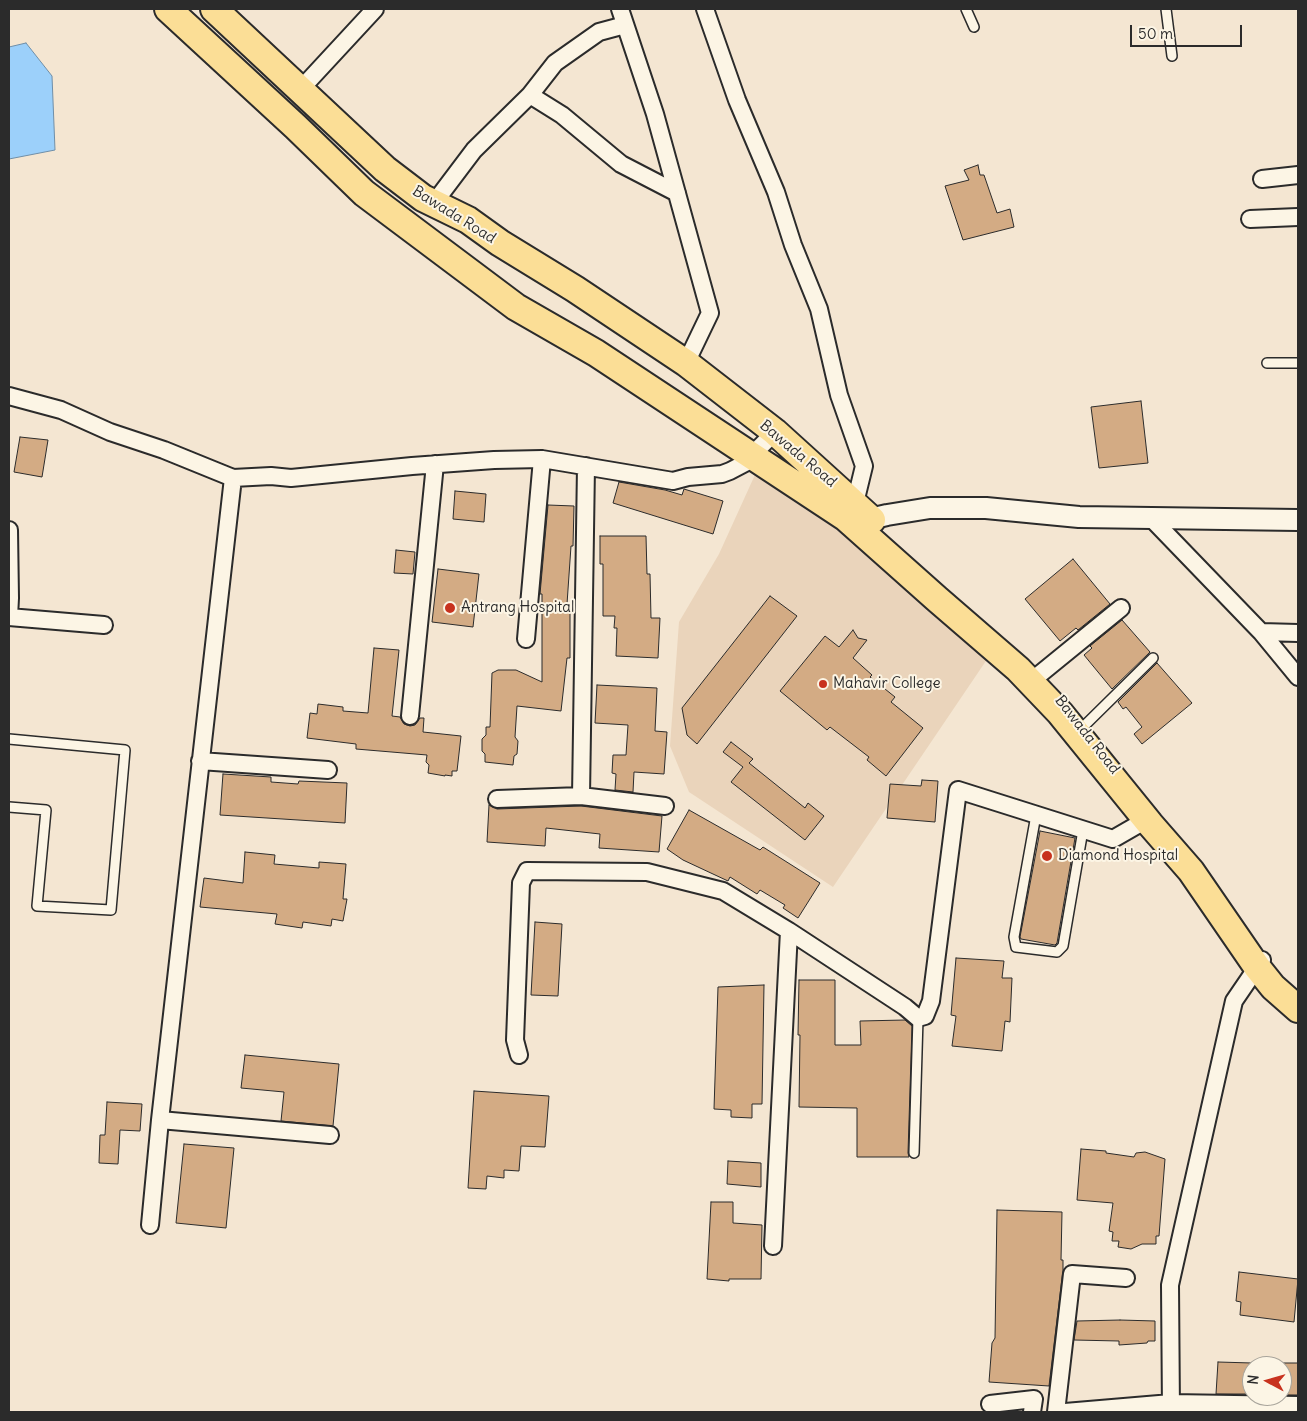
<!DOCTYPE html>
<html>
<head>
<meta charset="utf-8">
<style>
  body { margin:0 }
  #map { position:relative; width:1307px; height:1421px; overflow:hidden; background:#f4e6d2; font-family:Delius,sans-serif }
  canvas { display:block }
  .frame { position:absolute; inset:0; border:10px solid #2b2b2b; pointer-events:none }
  .north { position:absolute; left:1242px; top:1356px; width:50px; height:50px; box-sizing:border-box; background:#fcf5e5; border:1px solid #a8a49b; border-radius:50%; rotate:276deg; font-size:14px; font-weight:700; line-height:20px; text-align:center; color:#2b2b2b }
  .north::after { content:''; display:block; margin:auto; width:18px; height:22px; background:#c8321e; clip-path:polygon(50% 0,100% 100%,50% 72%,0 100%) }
  .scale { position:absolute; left:1130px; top:25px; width:112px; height:22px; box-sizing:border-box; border:2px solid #2b2b2b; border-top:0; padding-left:6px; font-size:15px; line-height:18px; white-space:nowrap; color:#2b2b2b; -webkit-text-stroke:4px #fcf5e5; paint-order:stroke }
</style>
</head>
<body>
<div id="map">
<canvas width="1307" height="1421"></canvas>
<div class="frame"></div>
<div class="north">N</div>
<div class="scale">50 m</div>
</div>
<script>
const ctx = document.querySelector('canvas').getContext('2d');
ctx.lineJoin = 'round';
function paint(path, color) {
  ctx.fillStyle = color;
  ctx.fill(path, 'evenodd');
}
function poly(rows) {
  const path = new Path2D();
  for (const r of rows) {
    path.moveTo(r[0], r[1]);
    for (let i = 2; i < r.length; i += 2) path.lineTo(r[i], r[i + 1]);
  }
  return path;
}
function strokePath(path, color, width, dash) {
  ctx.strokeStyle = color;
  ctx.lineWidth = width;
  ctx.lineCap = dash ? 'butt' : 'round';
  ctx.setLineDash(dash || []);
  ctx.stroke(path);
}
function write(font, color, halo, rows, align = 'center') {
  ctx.font = font + ' Delius,sans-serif';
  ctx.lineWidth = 4;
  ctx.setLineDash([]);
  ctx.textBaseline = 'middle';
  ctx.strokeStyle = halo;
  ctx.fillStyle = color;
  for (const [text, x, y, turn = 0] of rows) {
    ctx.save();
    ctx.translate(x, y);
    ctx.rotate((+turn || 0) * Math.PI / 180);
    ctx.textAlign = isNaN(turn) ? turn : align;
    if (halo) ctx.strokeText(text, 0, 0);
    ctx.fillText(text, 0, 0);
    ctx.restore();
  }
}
const built = poly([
  [759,466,784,481,992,652,833,887,689,792,670,746,679,622,719,554]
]);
const water = poly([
  [26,43,52,76,55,150,9,159,9,47,26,43]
]);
const building = poly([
  [978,165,980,175,984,175,997,213,1010,209,1014,227,963,240,945,186,969,180,964,170,978,165],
  [1141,401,1148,463,1099,468,1091,407,1141,401],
  [20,437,48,440,42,477,14,472,20,437],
  [619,482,665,490,682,495,684,489,723,501,713,534,613,503,619,482],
  [455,491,486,494,484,522,453,519,455,491],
  [548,505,574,506,573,546,571,546,567,604,570,604,570,658,567,658,561,711,517,706,515,737,518,741,517,754,514,756,513,765,485,762,485,754,482,751,482,739,486,735,486,727,490,727,492,673,498,670,516,670,542,682,542,594,540,594,548,505],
  [600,536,646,536,647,574,650,574,651,618,660,618,658,658,616,656,617,628,614,628,615,616,603,616,603,564,600,564,600,536],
  [396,550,415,552,413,574,394,573,396,550],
  [1073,559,1110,604,1078,630,1076,628,1060,641,1025,599,1073,559],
  [438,569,479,574,473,627,432,622,438,569],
  [770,596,797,616,697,744,687,735,682,708,770,596],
  [1122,620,1150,652,1112,689,1084,655,1092,648,1090,646,1122,620],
  [853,630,858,638,867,640,853,658,872,675,870,677,895,697,891,702,923,728,886,776,867,760,869,757,830,727,827,730,780,691,825,636,839,647,853,630],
  [374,648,399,650,392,716,400,717,404,724,410,726,415,725,420,718,424,718,423,732,461,736,457,771,452,771,452,776,445,775,445,776,428,773,429,765,426,762,427,755,356,749,356,744,307,738,310,713,317,714,318,704,343,707,343,711,368,713,374,648],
  [1157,663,1192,703,1142,744,1134,734,1142,727,1126,707,1123,709,1118,702,1157,663],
  [597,685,657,688,655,731,667,732,664,774,634,772,633,792,615,790,616,774,612,773,613,755,626,755,628,725,595,723,597,685],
  [731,742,753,759,749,763,805,808,808,803,824,816,805,840,731,782,743,767,723,752,731,742],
  [223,774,271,777,271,782,298,784,299,781,347,783,345,823,220,815,223,774],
  [922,780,938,781,935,822,887,818,890,784,921,786,922,780],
  [489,805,497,809,581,806,662,816,659,852,599,848,600,834,546,828,545,846,487,842,489,805],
  [689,810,760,850,763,847,820,883,798,918,783,908,785,905,760,890,757,894,730,877,728,881,683,860,667,849,689,810],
  [1040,831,1075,838,1057,943,1055,945,1021,939,1020,937,1040,831],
  [245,852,275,855,274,864,319,868,319,862,346,864,343,899,347,899,343,921,332,919,331,926,303,922,302,928,275,924,277,914,200,907,204,878,243,883,245,852],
  [535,922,562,924,558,996,531,995,535,922],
  [956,958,1004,961,1002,978,1012,978,1010,1022,1005,1021,1002,1051,952,1046,956,1016,951,1015,956,958],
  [799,980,835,980,835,1045,861,1045,860,1021,905,1020,912,1026,908,1153,909,1157,857,1157,857,1108,799,1107,800,1035,798,1035,799,980],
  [764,985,762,1104,752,1104,752,1118,731,1117,731,1110,714,1109,718,987,764,985],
  [245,1055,339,1064,333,1126,281,1121,284,1092,241,1088,245,1055],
  [474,1091,549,1096,545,1147,521,1146,519,1171,504,1170,504,1178,487,1176,486,1189,468,1188,474,1091],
  [107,1102,142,1104,140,1131,120,1130,118,1164,99,1163,100,1135,105,1135,107,1102],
  [184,1144,234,1148,226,1228,176,1223,184,1144],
  [1081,1149,1106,1151,1106,1153,1134,1157,1136,1153,1145,1152,1165,1159,1159,1236,1156,1236,1156,1244,1142,1244,1131,1249,1118,1247,1119,1241,1112,1241,1113,1232,1109,1231,1113,1203,1077,1200,1081,1149],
  [728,1161,761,1163,761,1187,727,1184,728,1161],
  [711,1202,733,1202,733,1223,762,1225,761,1279,729,1279,729,1281,707,1279,711,1202],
  [997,1210,1062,1212,1061,1260,1063,1260,1063,1270,1049,1386,989,1382,992,1343,995,1338,997,1210],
  [1239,1272,1298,1279,1294,1322,1240,1315,1241,1302,1236,1301,1239,1272],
  [1120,1320,1155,1321,1155,1341,1148,1341,1147,1343,1119,1345,1119,1341,1074,1340,1077,1321,1120,1320],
  [1218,1362,1252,1363,1252,1394,1216,1394,1218,1362],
  [1282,1363,1298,1363,1298,1395,1282,1395,1282,1363]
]);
const service = poly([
  [966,9,974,27],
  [1166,9,1172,56],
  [1267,363,1298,363],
  [1081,729,1153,658],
  [9,739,125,750,111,910,37,906,46,810,9,807],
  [1036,815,1014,937,1016,947,1057,952,1063,946,1083,830],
  [914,1153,918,1018]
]);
const minor = poly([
  [620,9,655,114,710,313,686,363],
  [705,9,737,100,776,192,793,245,819,309,839,395,864,466,855,503,852,509],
  [625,25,599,32,555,63,530,95,562,115,621,164,677,193],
  [300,90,375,9],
  [1262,179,1298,175],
  [434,203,474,150,530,95],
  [1250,219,1298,217],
  [9,396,61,410,110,432,164,450,233,478,271,476,291,478,412,466,494,460,542,459,673,481,688,477,722,474,730,471,751,460,752,455,775,432],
  [1151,518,1261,632,1298,677],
  [9,530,10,598,9,617,104,625],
  [1261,632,1298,633],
  [526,639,542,459],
  [1040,674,1121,608],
  [410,716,435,464],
  [200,761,328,770],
  [581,796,586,466],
  [497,799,581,796,665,806],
  [519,1055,515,1040,521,883,527,871,647,872,723,891,789,931,905,1007,918,1018,925,1016,931,1001,958,790,1113,839,1146,820],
  [160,1120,330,1135],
  [150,1225,160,1120,233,478],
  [773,1246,789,931],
  [990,1404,1034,1399,1032,1412],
  [1056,1412,1072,1274,1126,1278],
  [1065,1412,1171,1403,1298,1405],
  [1171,1412,1170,1285,1234,1001,1262,960]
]);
const tertiary = poly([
  [857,522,887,515,930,508,986,508,1079,517,1298,520]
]);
const primary = poly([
  [168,9,296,127,364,193,516,307,596,353,846,518,937,599,1018,669,1060,713,1150,824,1191,871,1257,967,1273,987,1298,1009],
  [214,9,385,169,423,198,468,220,500,243,575,289,686,363,775,432,872,520]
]);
const markers = [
  [450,608,6,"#c8321e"],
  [823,684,5,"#c8321e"],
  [1047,856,6,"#c8321e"]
];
const streetNames = [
  ["Bawada Road",454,215,32],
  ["Bawada Road",798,454,40],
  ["Bawada Road",1087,735,52]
];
const poiNames = [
  ["Antrang Hospital",461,608],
  ["Mahavir College",833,684],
  ["Diamond Hospital",1058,856]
];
paint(built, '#ead4bb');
paint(water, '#9cd0fa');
strokePath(water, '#6f8ea7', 1);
paint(building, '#d3ab84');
strokePath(building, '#2b2b2b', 1);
strokePath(service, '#2b2b2b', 12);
strokePath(minor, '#2b2b2b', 20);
strokePath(tertiary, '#2b2b2b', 24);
strokePath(primary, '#2b2b2b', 30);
strokePath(service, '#fcf5e5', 9);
strokePath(minor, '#fcf5e5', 16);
strokePath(tertiary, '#fcf5e5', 20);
strokePath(primary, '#fbde96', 26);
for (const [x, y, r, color] of markers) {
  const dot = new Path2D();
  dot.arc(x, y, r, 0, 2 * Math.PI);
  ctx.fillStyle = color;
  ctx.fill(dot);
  strokePath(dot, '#fcf5e5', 2);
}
write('15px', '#2b2b2b', '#fcf5e5', streetNames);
write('15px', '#2b2b2b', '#fcf5e5', poiNames, 'left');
</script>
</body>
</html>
